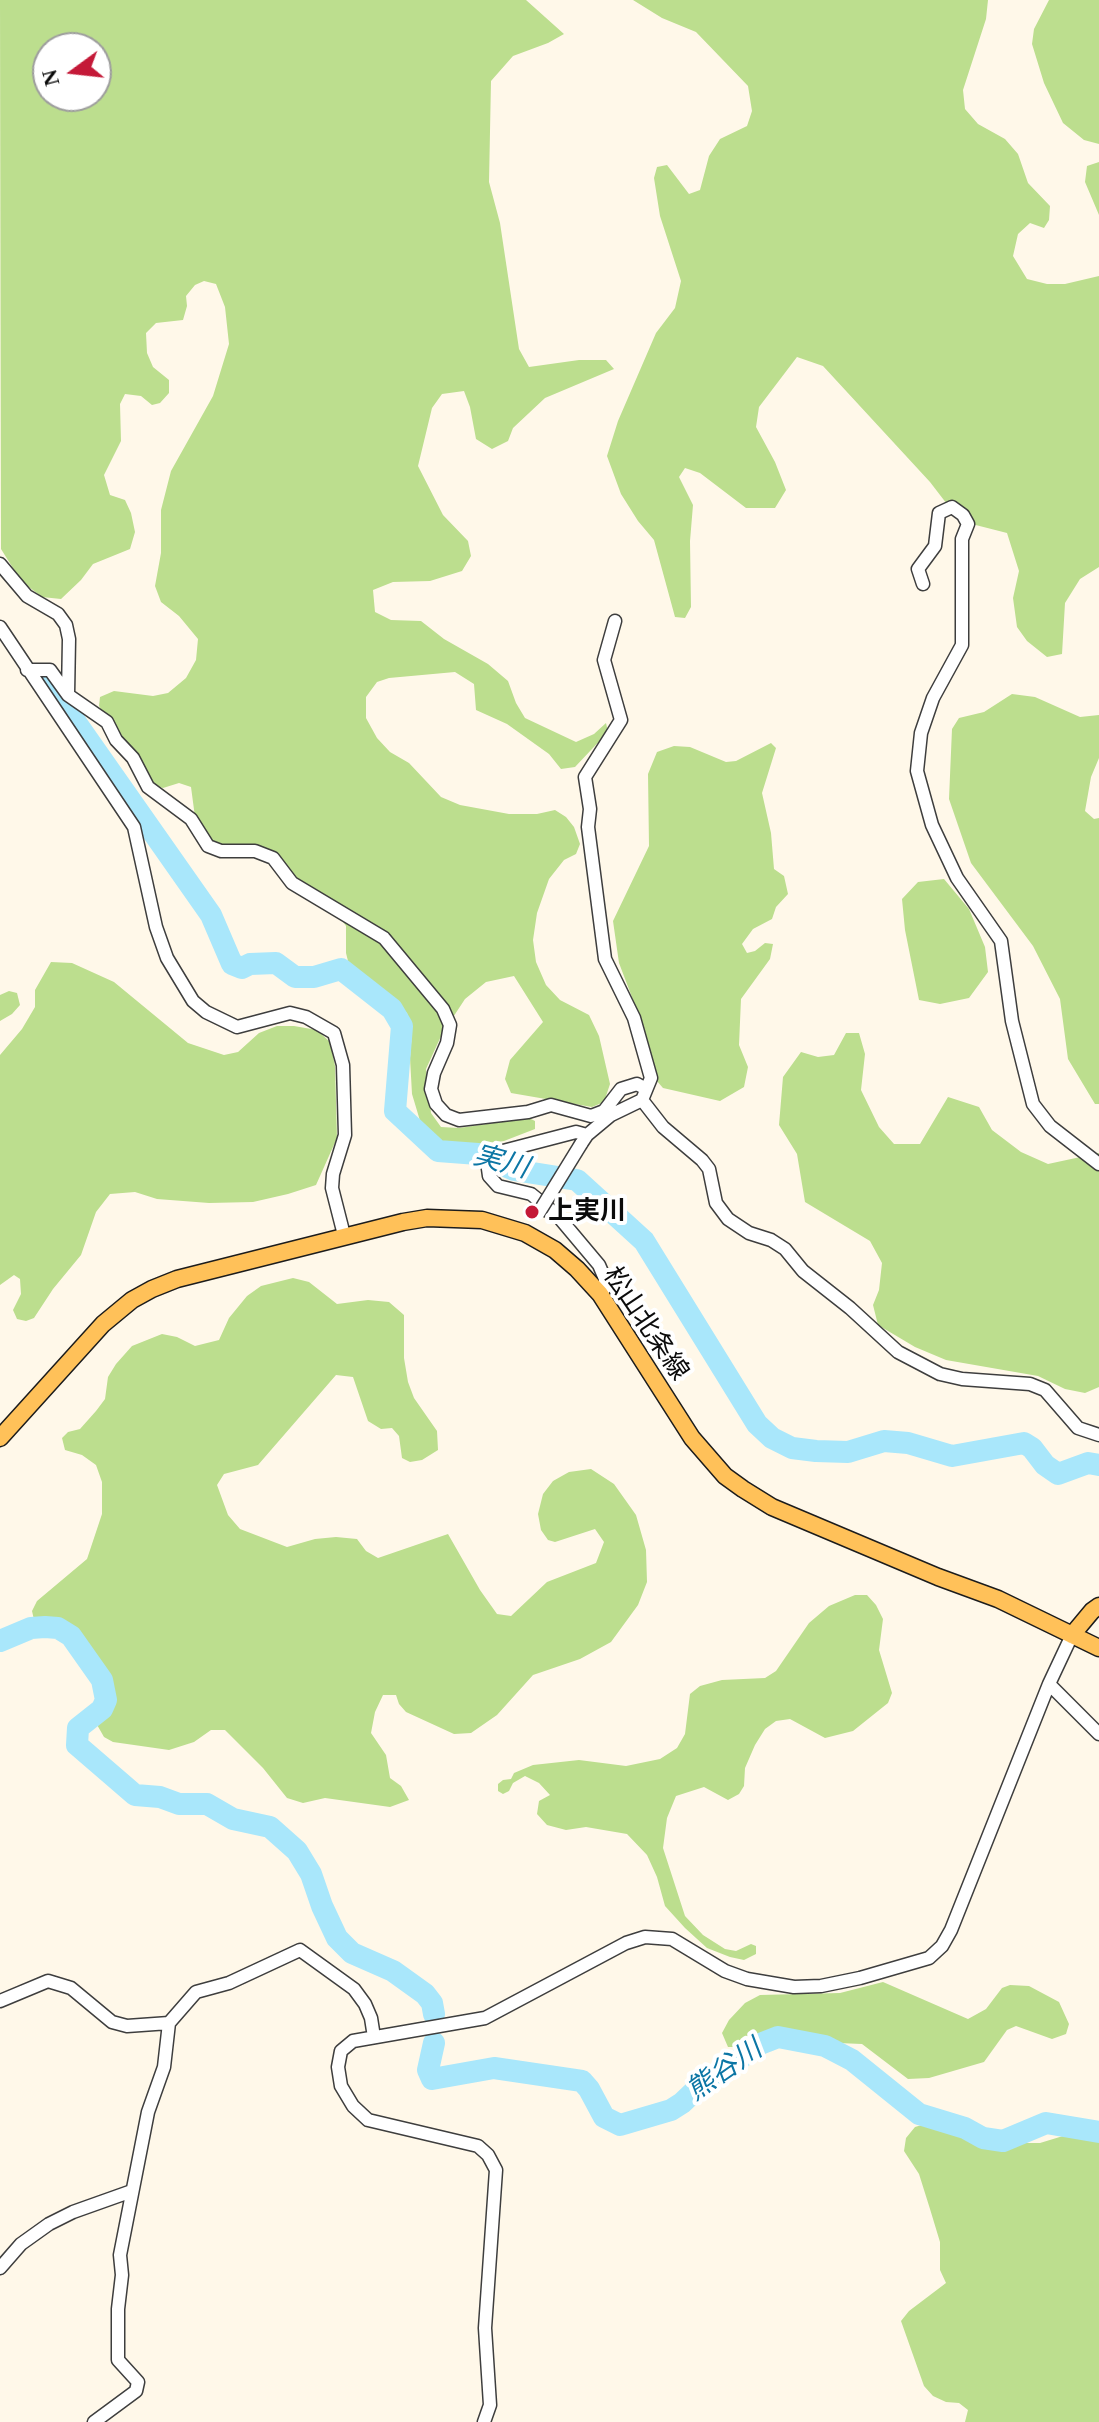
<!DOCTYPE html>
<html>
<head>
<meta charset="utf-8">
<style>
  body { margin:0 }
  #map { position:relative; width:1099px; height:2422px; overflow:hidden; background:#fff8e9; font-family:"Times New Roman",serif }
  canvas { display:block }
  .north { position:absolute; left:32px; top:32px; width:80px; height:80px; box-sizing:border-box; background:#fff; border:2px solid #9d9d9d; border-radius:50%; rotate:255deg; font-size:22px; font-weight:700; line-height:32px; text-align:center; color:#0b0b0b }
  .north::after { content:''; display:block; margin:auto; width:28px; height:36px; background:#c41938; clip-path:polygon(50% 0,100% 100%,50% 72%,0 100%) }
</style>
</head>
<body>
<div id="map">
<canvas width="1099" height="2422"></canvas>
<div class="north">N</div>
</div>
<script>
const ctx = document.querySelector('canvas').getContext('2d');
ctx.lineJoin = 'round';
function paint(path, color) {
  ctx.fillStyle = color;
  ctx.fill(path, 'evenodd');
}
function poly(rows) {
  const path = new Path2D();
  for (const r of rows) {
    path.moveTo(r[0], r[1]);
    for (let i = 2; i < r.length; i += 2) path.lineTo(r[i], r[i + 1]);
  }
  return path;
}
function strokePath(path, color, width, dash) {
  ctx.strokeStyle = color;
  ctx.lineWidth = width;
  ctx.lineCap = dash ? 'butt' : 'round';
  ctx.setLineDash(dash || []);
  ctx.stroke(path);
}
function write(font, color, halo, rows, align = 'center') {
  ctx.font = font + ' "Times New Roman","Noto Sans JP",serif';
  ctx.lineWidth = 8;
  ctx.setLineDash([]);
  ctx.textBaseline = 'middle';
  ctx.strokeStyle = halo;
  ctx.fillStyle = color;
  for (const [text, x, y, turn = 0] of rows) {
    ctx.save();
    ctx.translate(x, y);
    ctx.rotate((+turn || 0) * Math.PI / 180);
    ctx.textAlign = isNaN(turn) ? turn : align;
    if (halo) ctx.strokeText(text, 0, 0);
    ctx.fillText(text, 0, 0);
    ctx.restore();
  }
}
const forest = poly([
  [0,0,526,0,564,34,548,43,513,56,491,81,489,182,500,223,519,349,529,367,579,360,606,360,614,369,545,398,513,428,508,441,492,449,476,439,470,407,464,391,442,394,432,408,418,466,443,515,468,541,471,556,462,571,430,581,393,582,373,590,375,612,391,620,421,621,444,639,488,664,508,681,516,703,525,718,576,742,594,734,606,723,608,732,575,767,561,769,549,754,507,724,476,710,474,684,455,672,389,678,377,682,366,697,366,718,377,738,390,752,409,763,441,797,460,805,509,814,537,814,555,810,566,817,574,827,580,844,576,854,564,860,549,879,537,913,533,940,536,962,546,985,560,1000,589,1015,599,1036,610,1084,604,1102,592,1107,511,1093,505,1079,510,1060,543,1022,514,976,486,982,465,999,442,1034,426,1069,431,1113,441,1127,459,1128,529,1118,535,1121,535,1129,504,1141,460,1147,437,1142,421,1124,412,1094,410,1058,412,1032,407,1013,367,983,349,965,346,953,346,926,327,900,296,880,276,854,222,847,211,842,195,817,191,787,179,783,163,788,150,784,99,706,100,697,114,691,153,696,168,693,186,678,196,660,198,639,179,616,161,602,155,586,161,553,161,510,171,471,213,396,229,344,225,307,216,284,204,281,195,285,186,296,187,306,183,320,156,323,146,333,147,353,153,367,169,380,169,393,160,403,152,405,141,396,125,394,120,404,121,441,104,475,110,495,125,500,131,513,135,532,130,549,93,564,81,580,61,599,42,597,21,581,1,549],
  [48,48,96,48,96,96,48,96],
  [633,0,988,0,986,19,963,90,965,109,978,124,1005,139,1018,154,1028,183,1050,206,1049,220,1044,228,1030,223,1018,234,1013,256,1027,279,1047,284,1065,284,1099,276,1099,567,1080,579,1065,603,1062,654,1047,657,1027,641,1017,627,1013,598,1019,571,1007,533,960,521,930,482,823,366,797,357,759,407,756,427,775,462,786,490,775,508,746,508,700,473,685,468,679,477,693,505,690,541,691,607,685,618,675,617,654,540,638,521,621,494,607,456,618,421,656,333,675,308,681,281,660,216,654,178,657,167,667,165,689,194,700,190,709,156,720,139,747,126,752,111,748,86,696,32,662,18],
  [1049,0,1099,0,1099,144,1084,140,1063,123,1044,83,1032,44,1034,29],
  [1099,162,1099,215,1085,182,1087,166],
  [1012,694,1035,697,1080,717,1099,715,1099,758,1091,777,1085,811,1094,819,1099,818,1099,1104,1095,1104,1068,1059,1060,999,1033,946,971,863,949,799,952,729,959,718,984,712],
  [771,743,776,748,762,793,771,833,774,869,784,876,788,894,776,907,772,919,753,929,742,944,747,953,755,951,765,943,773,944,770,959,741,999,739,1045,748,1067,744,1087,720,1101,663,1088,656,1080,638,1013,619,963,613,921,649,846,648,774,657,752,674,746,690,747,726,762,736,761],
  [944,879,969,909,985,947,988,972,969,998,940,1004,919,1000,905,930,902,899,918,882],
  [51,962,72,963,114,982,188,1043,224,1055,238,1052,259,1033,277,1026,294,1026,317,1030,330,1042,335,1066,337,1138,316,1185,288,1194,253,1202,209,1203,157,1199,135,1192,110,1194,96,1212,81,1255,53,1289,34,1318,26,1321,17,1319,13,1310,21,1294,20,1279,14,1275,0,1285,0,1055,22,1029,35,1007,35,990],
  [9,991,17,993,20,1005,12,1014,0,1021,0,995],
  [846,1033,859,1033,865,1054,861,1090,879,1127,894,1144,920,1144,948,1097,979,1107,992,1130,1021,1152,1048,1164,1099,1153,1099,1387,1085,1393,1065,1389,1038,1376,946,1360,915,1347,878,1325,873,1305,879,1290,882,1263,870,1241,805,1202,797,1154,779,1125,783,1077,801,1052,818,1057,834,1055],
  [293,1278,309,1282,337,1304,368,1300,389,1302,404,1315,404,1358,408,1382,414,1398,437,1431,438,1450,422,1460,410,1462,402,1458,399,1436,392,1428,381,1429,368,1421,353,1377,336,1375,258,1465,224,1474,217,1485,228,1515,240,1529,287,1547,315,1539,336,1537,357,1539,366,1551,378,1558,448,1534,480,1590,497,1614,511,1616,547,1582,596,1563,604,1542,595,1529,555,1542,548,1540,541,1530,538,1514,543,1494,553,1481,569,1472,591,1469,614,1484,636,1515,646,1550,647,1582,638,1605,611,1642,580,1659,533,1675,497,1715,471,1733,454,1734,406,1712,399,1704,396,1695,383,1695,375,1712,371,1733,386,1755,390,1778,401,1786,409,1800,390,1807,325,1798,303,1803,287,1798,263,1768,225,1730,211,1730,194,1742,169,1750,113,1742,104,1737,96,1723,94,1672,85,1651,70,1639,35,1624,32,1611,37,1601,87,1559,102,1514,102,1482,96,1465,82,1455,65,1450,62,1438,68,1432,80,1429,96,1411,105,1399,108,1377,116,1364,132,1346,162,1334,177,1337,195,1346,219,1340,229,1318,247,1296,261,1286],
  [855,1595,867,1595,876,1605,883,1619,879,1650,892,1693,888,1703,853,1731,825,1738,790,1719,776,1721,765,1729,755,1745,745,1768,744,1786,739,1794,728,1800,704,1787,676,1796,667,1818,663,1848,685,1916,703,1935,725,1949,736,1951,751,1944,756,1946,756,1954,744,1960,730,1957,707,1948,685,1928,665,1906,657,1877,647,1855,627,1834,586,1827,566,1830,547,1825,537,1814,539,1801,550,1795,539,1783,525,1776,513,1783,509,1791,503,1794,498,1791,498,1784,503,1780,511,1779,514,1773,533,1765,579,1760,626,1766,660,1759,677,1748,685,1734,690,1694,700,1686,722,1680,765,1678,776,1671,809,1623,829,1606],
  [883,1982,968,2019,986,2009,1002,1988,1010,1985,1029,1986,1059,2002,1069,2024,1066,2034,1052,2039,1016,2026,1007,2030,984,2062,929,2078,908,2079,862,2044,767,2040,742,2047,728,2047,722,2033,729,2020,745,2003,760,1995,840,1993],
  [932,2122,974,2135,1024,2143,1040,2143,1063,2136,1089,2133,1099,2129,1099,2422,965,2422,968,2410,959,2403,946,2402,933,2396,924,2386,901,2321,909,2311,946,2283,940,2270,940,2242,930,2209,919,2174,904,2151,906,2138,915,2127]
]);
const river = poly([
  [44,677,211,915,232,964,242,968,250,964,276,963,295,977,314,977,341,969,392,1009,402,1026,395,1111,438,1151,478,1154,514,1170,577,1180,644,1241,757,1424,772,1438,792,1448,816,1451,848,1452,884,1441,908,1443,952,1456,1024,1443,1032,1448,1045,1465,1058,1474,1088,1463,1099,1465],
  [0,1641,31,1628,45,1627,58,1628,71,1636,102,1680,106,1700,102,1709,78,1728,77,1745,135,1795,160,1797,179,1804,207,1804,233,1819,270,1827,297,1851,311,1874,322,1906,337,1938,352,1953,393,1971,425,1994,432,2003,434,2014],
  [434,2043,428,2070,432,2079,494,2068,582,2081,589,2089,604,2117,620,2125,671,2110,682,2103,702,2084,727,2070,755,2046,778,2037,825,2046,852,2060,919,2114,965,2128,983,2138,1003,2141,1046,2123,1099,2132]
]);
const minor = poly([
  [0,564,27,596,58,614,66,625,69,639,68,695],
  [923,584,918,569,935,546,939,513,952,507,963,515,968,524,962,539,962,645,933,698,921,733,917,771,932,825,957,878,1001,941,1012,1021,1033,1104,1050,1126,1099,1164],
  [0,627,134,827,156,927,167,958,193,1001,206,1012,237,1027,290,1013,306,1017,334,1033,343,1065,345,1135,333,1174,332,1188,344,1235],
  [27,670,50,670,68,695,107,722,116,740,133,758,148,787,191,819,208,846,221,851,255,851,273,858,292,883,384,938,443,1009,450,1025,447,1043,434,1073,431,1089,436,1104,446,1115,459,1120,528,1112,551,1105,591,1116,604,1111,621,1089,637,1084,646,1089],
  [642,1100,663,1127,702,1160,709,1169,716,1203,728,1219,749,1233,771,1240,785,1249,803,1271,850,1308,898,1352,940,1374,962,1379,1030,1384,1045,1390,1078,1428,1099,1435],
  [587,1135,576,1132,503,1151,496,1156,488,1169,489,1176,498,1186,531,1194,557,1215,599,1265,605,1279,605,1288,600,1294],
  [581,1144,587,1135,611,1115,642,1100,651,1078,634,1018,605,959,588,827,590,809,585,777,621,720,604,660,615,621],
  [1049,1684,1099,1734],
  [0,2001,48,1981,71,1988,112,2022,127,2026,169,2023],
  [0,2268,21,2244,49,2224,73,2212,132,2191],
  [94,2422,136,2391,138,2382,118,2360,118,2309,122,2275,120,2255,148,2112,164,2067,169,2023,196,1992,229,1983,300,1950,354,1989,365,2004,371,2018,374,2037],
  [484,2422,490,2405,485,2328,496,2170,488,2155,478,2146,368,2120,353,2106,341,2086,338,2067,341,2051,353,2041,485,2018,626,1943,645,1937,672,1939,725,1971,747,1979,794,1987,821,1986,860,1978,929,1958,942,1946,951,1930,1049,1684,1072,1635]
]);
const major = poly([
  [0,1438,103,1324,132,1300,152,1289,177,1279,403,1222,427,1218,482,1220,525,1233,555,1250,577,1269,600,1294,692,1438,725,1476,743,1489,772,1507,938,1577,998,1599,1099,1648],
  [1072,1635,1092,1611,1099,1606]
]);
const minorBridge = poly([
  [538,1214,581,1144]
]);
const markers = [
  [532,1212,8,"#c41938"]
];
const poiNames = [
  ["上実川",548,1212]
];
const streetNames = [
  ["松山北条線",645,1324,56]
];
const waterNames = [
  ["実川",501,1163,15],
  ["熊谷川",725,2071,-35]
];
paint(forest, '#bcde8e');
strokePath(river, '#a9e7fb', 22);
strokePath(minor, '#3e3e3e', 15);
strokePath(major, '#1c1c1c', 19);
strokePath(minor, '#fff', 12);
strokePath(major, '#ffc159', 16);
strokePath(minorBridge, '#3e3e3e', 15, []);
strokePath(minorBridge, '#fff', 12);
for (const [x, y, r, color] of markers) {
  const dot = new Path2D();
  dot.arc(x, y, r, 0, 2 * Math.PI);
  ctx.fillStyle = color;
  ctx.fill(dot);
  strokePath(dot, '#fff', 3);
}
write('bold 26px', '#0b0b0b', '#fff', poiNames, 'left');
write('26px', '#0b0b0b', '#fff', streetNames);
write('italic 28px', '#0c76a5', '#fff', waterNames);
</script>
</body>
</html>
